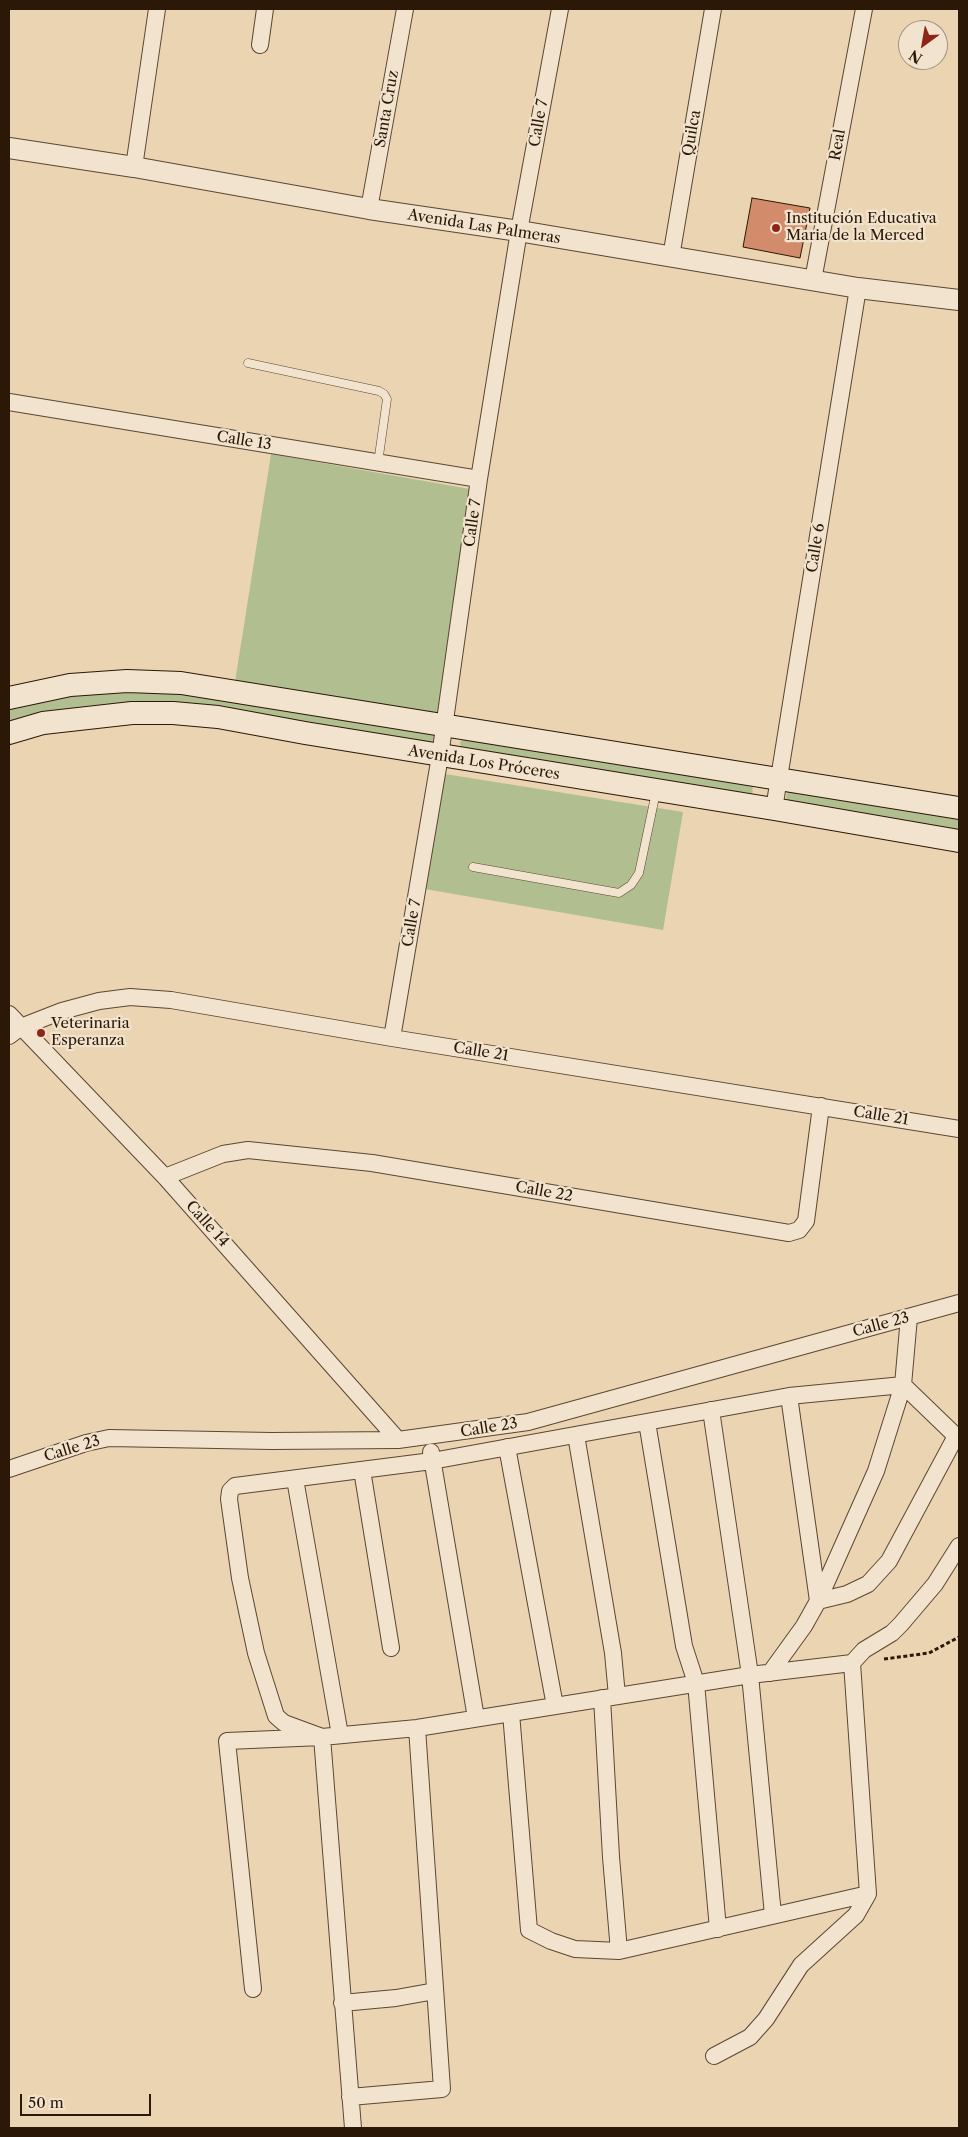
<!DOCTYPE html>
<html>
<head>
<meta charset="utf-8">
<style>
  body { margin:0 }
  #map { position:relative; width:968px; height:2137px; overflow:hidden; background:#ead4b2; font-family:"Libre Caslon Text",serif }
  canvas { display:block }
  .frame { position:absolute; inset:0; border:10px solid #2b1807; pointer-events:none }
  .north { position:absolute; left:898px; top:20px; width:50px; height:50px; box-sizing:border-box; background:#f1e3cd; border:1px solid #a2927e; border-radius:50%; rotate:212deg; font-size:14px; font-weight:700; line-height:20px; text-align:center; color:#2b1807 }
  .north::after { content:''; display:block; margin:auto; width:18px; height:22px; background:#8f2418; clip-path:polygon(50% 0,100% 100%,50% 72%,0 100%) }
  .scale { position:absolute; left:20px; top:2094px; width:131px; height:22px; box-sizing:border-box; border:2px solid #2b1807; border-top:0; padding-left:6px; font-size:15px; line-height:18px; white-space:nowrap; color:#2b1807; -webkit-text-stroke:4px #f1e3cd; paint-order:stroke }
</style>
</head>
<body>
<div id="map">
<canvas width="968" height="2137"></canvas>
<div class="frame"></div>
<div class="north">N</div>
<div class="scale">50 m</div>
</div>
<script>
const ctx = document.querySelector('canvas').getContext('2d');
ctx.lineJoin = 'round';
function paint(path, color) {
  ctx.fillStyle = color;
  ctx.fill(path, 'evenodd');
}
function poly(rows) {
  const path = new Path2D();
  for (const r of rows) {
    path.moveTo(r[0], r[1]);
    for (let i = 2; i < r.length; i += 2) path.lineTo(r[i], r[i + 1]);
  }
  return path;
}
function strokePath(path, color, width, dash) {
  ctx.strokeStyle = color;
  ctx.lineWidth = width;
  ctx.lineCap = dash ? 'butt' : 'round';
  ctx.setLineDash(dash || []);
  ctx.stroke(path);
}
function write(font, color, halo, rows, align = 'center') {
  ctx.font = font + ' "Libre Caslon Text",serif';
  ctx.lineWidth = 4.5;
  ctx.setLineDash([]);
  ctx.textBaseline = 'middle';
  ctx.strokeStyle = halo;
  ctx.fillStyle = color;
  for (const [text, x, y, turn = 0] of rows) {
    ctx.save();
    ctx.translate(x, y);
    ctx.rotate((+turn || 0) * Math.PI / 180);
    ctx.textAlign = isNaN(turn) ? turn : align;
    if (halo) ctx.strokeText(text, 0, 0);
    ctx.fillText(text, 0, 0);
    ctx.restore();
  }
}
const green = poly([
  [271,454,470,489,438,718,235,682],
  [182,690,437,734,435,744,179,706,9,726,9,707,95,692],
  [465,736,753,784,752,798,461,750,460,742],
  [445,774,683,812,663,930,425,889],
  [793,789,959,818,959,834,792,804,786,798,787,792]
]);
const building = poly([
  [752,198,810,208,800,258,743,247,752,198]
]);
const path = poly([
  [884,1659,929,1653,959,1637]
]);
const service = poly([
  [248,363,379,391,384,394,387,399,378,463],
  [473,867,619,893,631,885,639,873,656,792]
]);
const minor = poly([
  [260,45,265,9],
  [134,167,157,9],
  [369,209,405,9],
  [671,257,713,9],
  [813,280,864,9],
  [9,402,479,479],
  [774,809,858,288],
  [9,1014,165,1177,398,1440],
  [9,1036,21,1027,62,1011,99,1001,130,997,171,1000,392,1038,959,1129],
  [392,1038,440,756,479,479,519,231,560,9],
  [165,1177,223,1154,248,1150,372,1163,789,1233,799,1230,806,1221,821,1106],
  [789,1396,818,1601,847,1594,868,1584,889,1561,956,1436],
  [711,1410,750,1675,773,1915],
  [647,1422,684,1646,696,1683,718,1929],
  [576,1435,613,1653,617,1696],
  [507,1447,555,1706],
  [431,1452,476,1718],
  [9,1469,86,1443,109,1438,271,1441,398,1440,528,1422,959,1303],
  [362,1470,391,1648],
  [295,1479,340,1735],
  [770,1673,804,1626,818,1601,876,1471,903,1385,909,1317],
  [602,1698,611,1857,619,1951],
  [511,1713,529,1930,551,1941,575,1949,619,1951,868,1894],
  [253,1989,227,1741,322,1737,417,1728,750,1675,852,1663,864,1650,892,1633,901,1624,935,1584,959,1546],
  [342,2003,396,1998,435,1991],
  [714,2056,750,2037,766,2019,801,1965,856,1915,868,1894,852,1663],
  [350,2097,442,2089,417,1728],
  [353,2128,322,1737,284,1723,276,1716,256,1653,240,1578,229,1499,230,1491,235,1486,432,1461,789,1396,903,1385,959,1439]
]);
const tertiary = poly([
  [9,148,134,167,369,209,519,231,858,288,959,300]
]);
const secondary = poly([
  [9,698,70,685,127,681,181,683,959,808],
  [9,733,43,723,132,713,173,713,218,717,305,733,774,809,959,841]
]);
const markers = [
  [776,228,5,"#8f2418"],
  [41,1033,5,"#8f2418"]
];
const streetNames = [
  ["Santa Cruz",387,109,-80],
  ["Calle 7",539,123,-80],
  ["Quilca",692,133,-80],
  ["Real",838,145,-80],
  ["Avenida Las Palmeras",484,227,9],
  ["Calle 13",244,441,9],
  ["Calle 7",473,523,-82],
  ["Calle 6",816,548,-81],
  ["Avenida Los Próceres",484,763,9],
  ["Calle 7",412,923,-80],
  ["Calle 21",481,1052,9],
  ["Calle 21",881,1116,9],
  ["Calle 22",544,1192,10],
  ["Calle 14",207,1224,48],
  ["Calle 23",881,1325,-15],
  ["Calle 23",489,1428,-9],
  ["Calle 23",72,1449,-17]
];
const poiNames = [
  ["Institución Educativa",786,219],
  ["Maria de la Merced",786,236],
  ["Veterinaria",51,1024],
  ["Esperanza",51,1041]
];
paint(green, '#b1be90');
paint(building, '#d38c6b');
strokePath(building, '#2b1807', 1);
strokePath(service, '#5b4732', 9);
strokePath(minor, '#5b4732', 18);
strokePath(tertiary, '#5b4732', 22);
strokePath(secondary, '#2b1807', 24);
strokePath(path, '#2b1807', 3, [4, 2.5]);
strokePath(service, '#f1e3cd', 8);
strokePath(minor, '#f1e3cd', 16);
strokePath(tertiary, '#f1e3cd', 20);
strokePath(secondary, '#f1e3cd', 22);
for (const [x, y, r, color] of markers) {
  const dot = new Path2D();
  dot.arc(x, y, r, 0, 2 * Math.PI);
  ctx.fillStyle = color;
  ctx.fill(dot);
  strokePath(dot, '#f1e3cd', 2);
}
write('15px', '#2b1807', '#f1e3cd', streetNames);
write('15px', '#2b1807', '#f1e3cd', poiNames, 'left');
</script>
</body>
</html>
